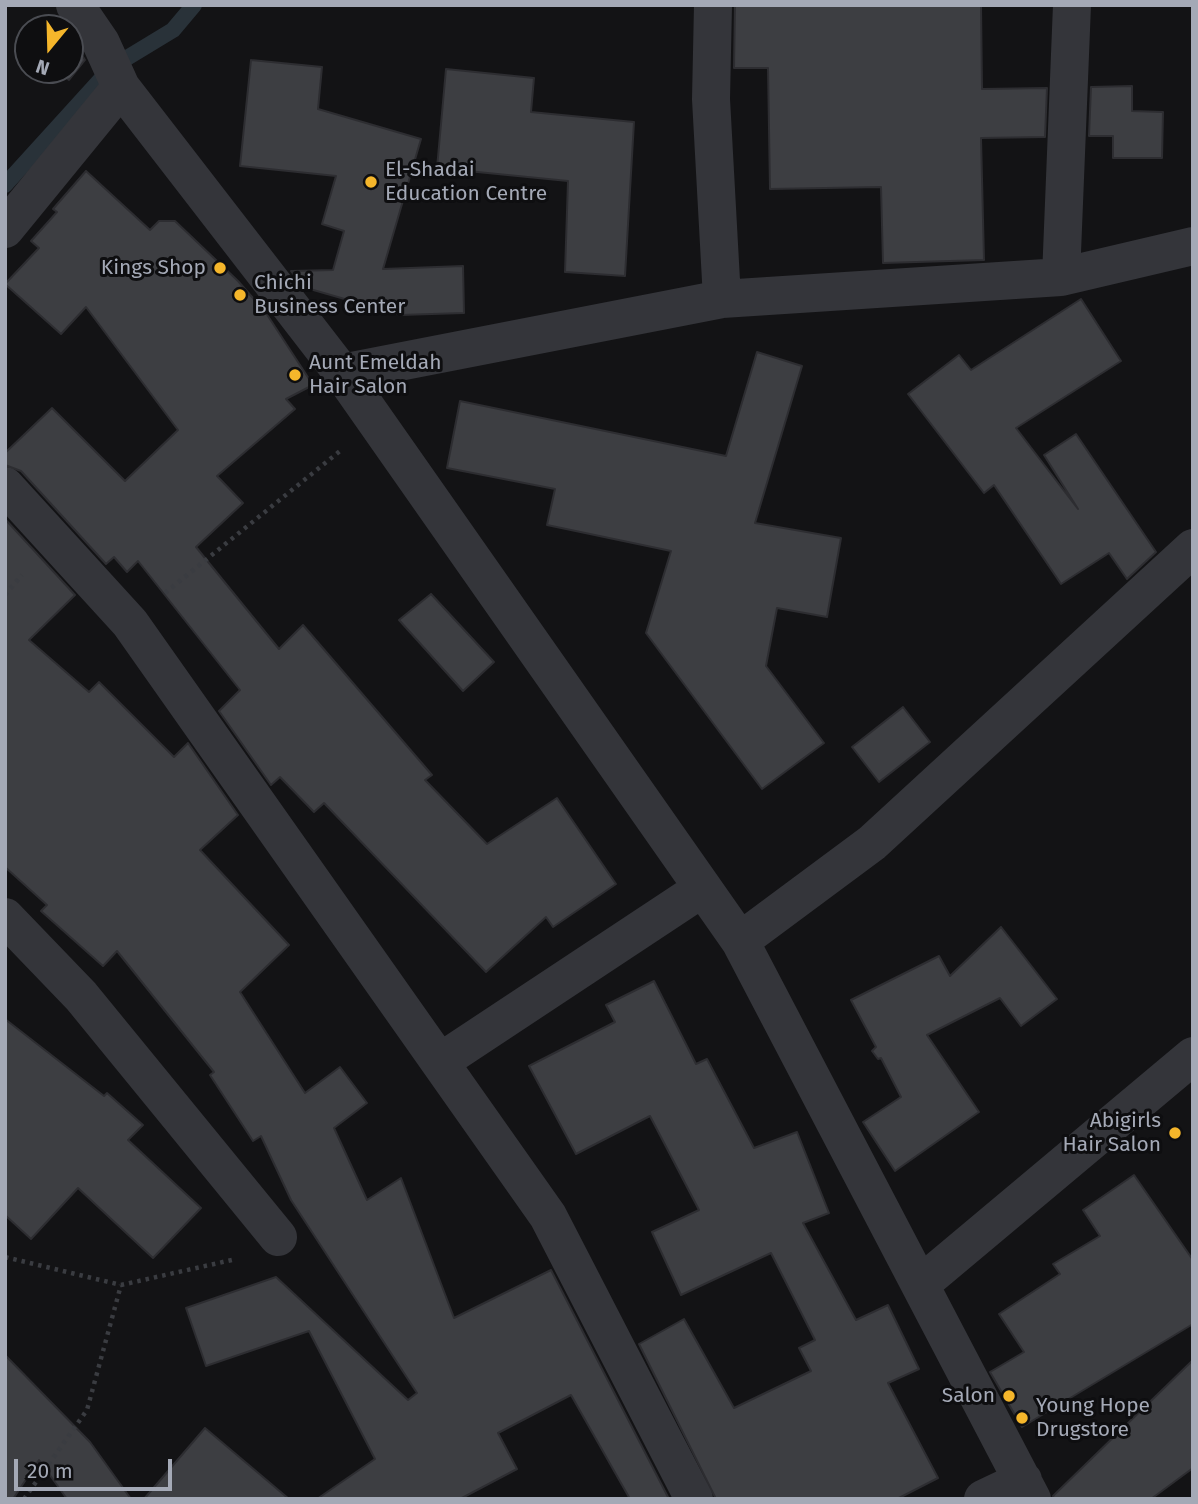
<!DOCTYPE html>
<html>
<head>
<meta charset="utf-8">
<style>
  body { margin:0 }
  #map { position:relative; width:1198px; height:1504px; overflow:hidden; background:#131315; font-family:"Fira Sans",sans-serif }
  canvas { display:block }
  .frame { position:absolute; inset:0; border:7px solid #a4a9b6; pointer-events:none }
  .north { position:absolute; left:14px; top:14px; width:70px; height:70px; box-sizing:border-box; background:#0e0e10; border:2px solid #4a4c52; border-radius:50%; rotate:199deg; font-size:19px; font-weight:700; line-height:28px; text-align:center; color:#a4a9b6 }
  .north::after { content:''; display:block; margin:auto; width:24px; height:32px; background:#f5b62b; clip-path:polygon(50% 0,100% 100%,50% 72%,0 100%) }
  .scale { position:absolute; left:14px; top:1459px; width:158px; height:32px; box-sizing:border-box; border:4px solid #a4a9b6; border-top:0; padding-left:9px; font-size:21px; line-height:24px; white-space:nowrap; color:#a4a9b6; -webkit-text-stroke:5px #0e0e10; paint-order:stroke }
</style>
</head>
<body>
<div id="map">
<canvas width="1198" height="1504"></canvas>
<div class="frame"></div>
<div class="north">N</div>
<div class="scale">20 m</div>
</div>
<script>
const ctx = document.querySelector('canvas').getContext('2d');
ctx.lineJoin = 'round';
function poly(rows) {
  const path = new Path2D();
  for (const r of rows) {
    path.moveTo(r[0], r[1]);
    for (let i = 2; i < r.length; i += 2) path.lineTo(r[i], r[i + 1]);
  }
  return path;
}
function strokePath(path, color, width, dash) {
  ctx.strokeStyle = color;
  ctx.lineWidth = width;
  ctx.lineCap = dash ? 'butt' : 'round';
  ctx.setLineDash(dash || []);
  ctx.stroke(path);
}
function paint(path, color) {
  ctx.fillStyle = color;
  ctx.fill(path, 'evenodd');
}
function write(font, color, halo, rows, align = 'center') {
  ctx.font = font + ' "Fira Sans",sans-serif';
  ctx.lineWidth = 6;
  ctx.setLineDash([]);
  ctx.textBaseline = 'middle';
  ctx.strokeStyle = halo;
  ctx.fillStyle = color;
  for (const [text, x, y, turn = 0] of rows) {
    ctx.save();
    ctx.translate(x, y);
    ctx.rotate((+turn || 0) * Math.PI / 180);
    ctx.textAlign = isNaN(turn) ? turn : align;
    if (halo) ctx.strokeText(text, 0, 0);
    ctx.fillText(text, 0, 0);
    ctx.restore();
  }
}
const stream = poly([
  [5,185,112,67,173,30,194,5]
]);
const building = poly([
  [735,5,981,5,982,89,1047,88,1045,137,981,138,984,260,883,263,881,187,770,189,768,68,734,68,735,5],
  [70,36,85,60,69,80,55,70,70,70,70,36],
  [251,60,322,67,318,109,421,139,383,269,463,266,464,313,400,315,303,287,291,271,333,270,344,231,322,224,336,176,240,166,251,60],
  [446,69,534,78,531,112,634,122,625,276,565,272,568,181,437,168,446,69],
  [1132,86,1132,111,1163,112,1162,158,1113,158,1113,136,1089,136,1091,87,1132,86],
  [86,171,150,230,159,221,175,221,238,281,266,313,313,385,286,399,295,409,217,476,243,503,196,547,279,649,303,625,432,775,425,780,487,844,557,798,616,884,553,927,546,917,486,972,324,803,314,812,280,777,271,785,219,711,240,690,138,561,127,572,114,557,106,564,21,471,5,465,5,453,52,408,125,481,178,430,86,307,61,334,5,284,39,248,31,241,57,212,53,209,86,171],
  [1081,299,1121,361,1016,428,1078,509,1044,455,1076,434,1156,552,1127,579,1109,553,1061,584,994,485,984,493,908,394,959,355,971,370,1081,299],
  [757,352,802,366,755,523,841,538,827,617,777,608,766,666,824,743,762,789,646,633,671,551,547,525,555,489,447,468,460,401,726,456,757,352],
  [5,519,75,595,29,640,89,692,99,682,174,757,188,743,238,815,200,850,289,945,240,992,305,1093,340,1067,367,1103,334,1128,367,1200,401,1178,454,1318,551,1270,669,1499,630,1499,571,1395,498,1433,517,1469,460,1499,317,1499,375,1459,309,1331,206,1366,186,1308,276,1277,408,1400,417,1393,291,1200,261,1136,253,1141,210,1075,214,1072,117,951,103,966,41,911,47,905,5,867,5,519],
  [431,594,494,662,463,691,399,620,431,594],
  [903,707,930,742,879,782,852,747,903,707],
  [1001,927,1057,999,1021,1026,1000,998,927,1035,979,1112,895,1171,863,1122,901,1097,881,1058,878,1059,872,1051,876,1047,851,1000,939,956,950,976,1001,927],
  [654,981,696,1064,707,1059,754,1148,797,1132,829,1213,803,1223,856,1320,888,1305,919,1369,888,1383,938,1478,897,1499,716,1499,639,1344,684,1319,734,1408,811,1371,799,1348,815,1340,771,1253,681,1295,652,1232,699,1210,650,1116,576,1154,529,1066,615,1022,606,1005,654,981],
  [5,1019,104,1096,107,1093,143,1125,128,1140,201,1208,153,1258,78,1188,31,1239,5,1215,5,1019],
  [1134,1175,1193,1260,1193,1324,1022,1427,990,1372,1024,1352,999,1314,1060,1274,1053,1264,1100,1236,1083,1210,1134,1175],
  [5,1355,90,1442,131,1499,67,1499,39,1460,13,1499,5,1499,5,1355],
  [1193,1360,1193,1468,1151,1499,1054,1499,1053,1496,1193,1360],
  [205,1428,289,1499,144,1499,205,1428]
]);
const path = poly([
  [165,593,340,451],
  [5,595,22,575],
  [5,1257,121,1285,236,1259],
  [24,1499,87,1410,121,1285]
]);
const minor = poly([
  [75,5,101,43,121,87,342,373,740,941,1032,1499],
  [713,5,711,99,722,299],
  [5,229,121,87],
  [1061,277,1072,5],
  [342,373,722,299,1061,277,1193,246],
  [5,486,130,623,548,1216,694,1499],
  [5,917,81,996,278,1237],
  [740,941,872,843,1193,548],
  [440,1062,703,888],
  [921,1284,1193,1056],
  [983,1499,1023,1480]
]);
const markers = [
  [371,182,7,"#f5b62b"],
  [220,268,7,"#f5b62b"],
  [240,295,7,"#f5b62b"],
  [295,375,7,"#f5b62b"],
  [1175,1133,7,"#f5b62b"],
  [1009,1396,7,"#f5b62b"],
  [1022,1418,7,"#f5b62b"]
];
const poiNames = [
  ["El-Shadai",385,170],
  ["Education Centre",385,194],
  ["Kings Shop",206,268,"right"],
  ["Chichi",254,283],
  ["Business Center",254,307],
  ["Aunt Emeldah",309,363],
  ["Hair Salon",309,387],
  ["Abigirls",1161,1121,"right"],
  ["Hair Salon",1161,1145,"right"],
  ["Salon",995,1396,"right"],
  ["Young Hope",1036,1406],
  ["Drugstore",1036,1430]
];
strokePath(stream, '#293239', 16);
paint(building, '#3d3e42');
strokePath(building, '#2d2d31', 2);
strokePath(path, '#3a3c41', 4.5, [3.5, 5]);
strokePath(minor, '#34353a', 38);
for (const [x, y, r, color] of markers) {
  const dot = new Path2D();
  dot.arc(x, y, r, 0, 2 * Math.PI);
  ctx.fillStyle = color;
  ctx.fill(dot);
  strokePath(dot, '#0e0e10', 2.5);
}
write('21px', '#a4a9b6', '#0e0e10', poiNames, 'left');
</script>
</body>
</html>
